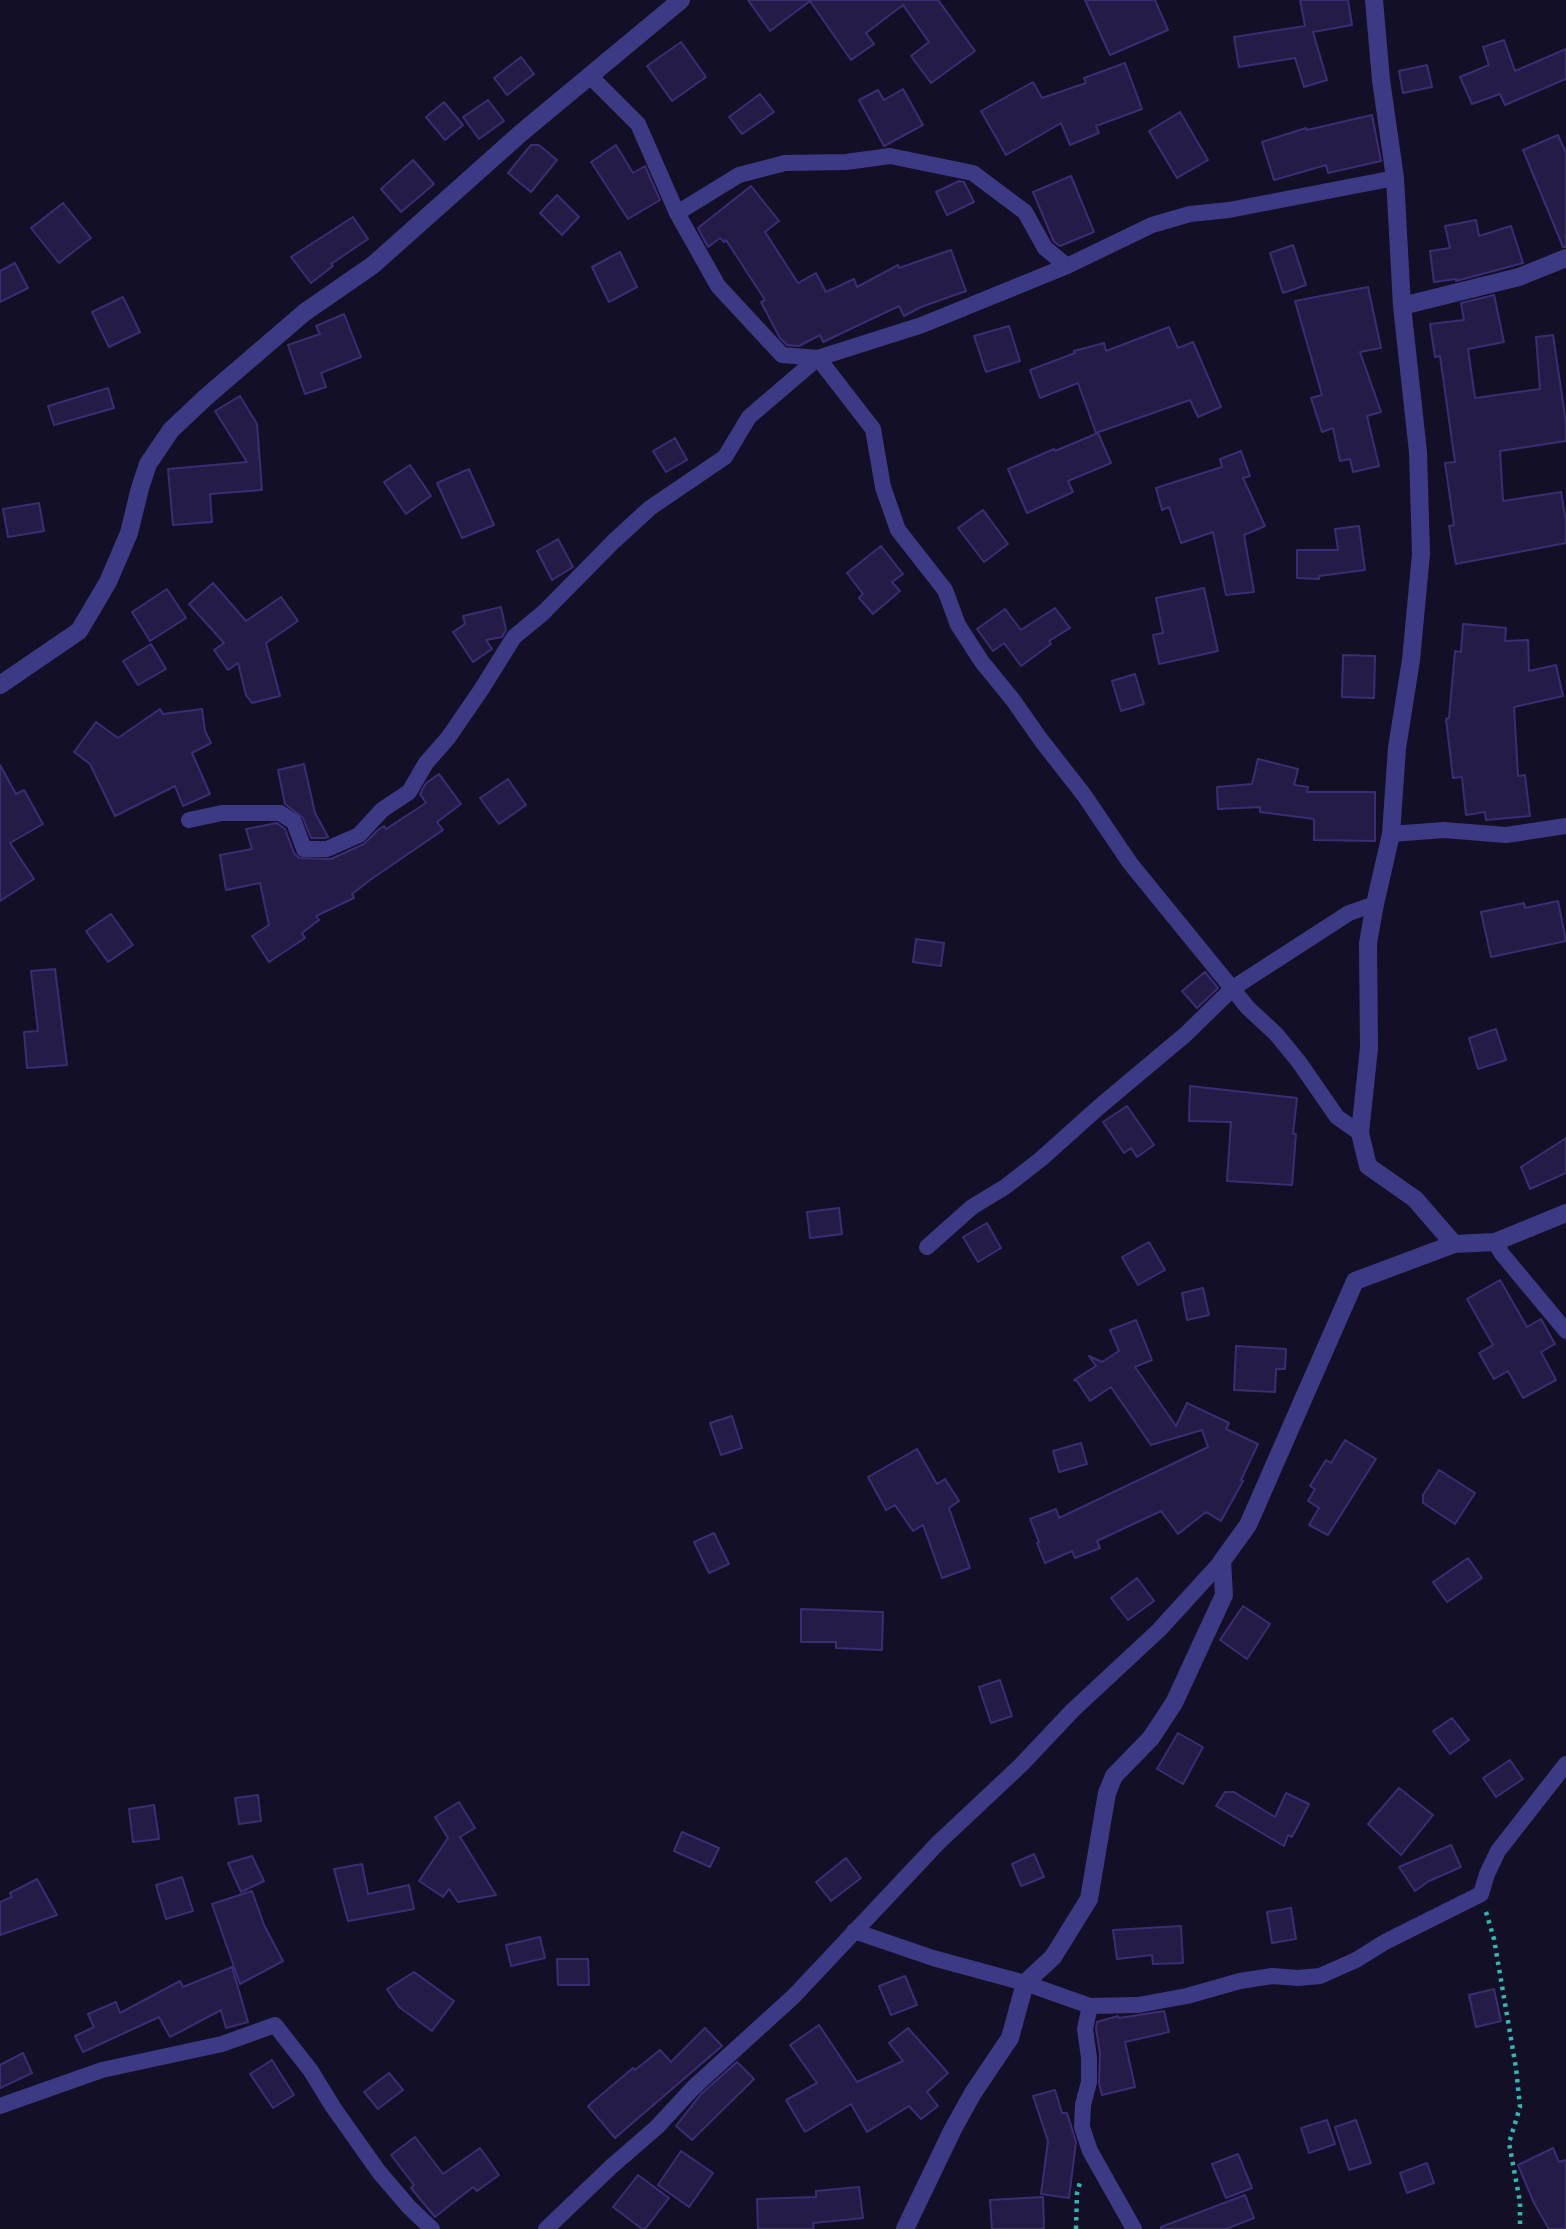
<!DOCTYPE html>
<html>
<head>
<meta charset="utf-8">
<style>
  body { margin:0 }
  canvas { display:block; background:#130f26 }
</style>
</head>
<body>
<canvas width="1566" height="2229"></canvas>
<script>
const ctx = document.querySelector('canvas').getContext('2d');
ctx.lineJoin = 'round';
function paint(path, color) {
  ctx.fillStyle = color;
  ctx.fill(path, 'evenodd');
}
function poly(rows) {
  const path = new Path2D();
  for (const r of rows) {
    path.moveTo(r[0], r[1]);
    for (let i = 2; i < r.length; i += 2) path.lineTo(r[i], r[i + 1]);
  }
  return path;
}
function strokePath(path, color, width, dash) {
  ctx.strokeStyle = color;
  ctx.lineWidth = width;
  ctx.lineCap = dash ? 'butt' : 'round';
  ctx.setLineDash(dash || []);
  ctx.stroke(path);
}
const building = poly([
  [748,0,938,0,975,51,931,83,911,56,929,42,903,5,866,33,874,44,851,60,810,1,770,31,748,0],
  [1085,0,1155,0,1168,30,1110,55,1085,0],
  [1300,0,1348,0,1352,25,1313,32,1327,80,1304,87,1295,58,1239,67,1234,37,1305,26,1300,0],
  [1504,40,1515,71,1566,49,1566,79,1505,105,1500,94,1472,104,1460,77,1489,65,1483,47,1504,40],
  [681,42,706,77,672,101,647,66,681,42],
  [521,57,534,74,507,95,494,78,521,57],
  [1125,63,1142,109,1096,126,1099,133,1070,145,1061,123,1006,155,981,111,1033,82,1042,98,1086,83,1084,78,1125,63],
  [1427,65,1432,87,1403,93,1399,71,1427,65],
  [903,89,923,125,884,146,859,100,878,90,884,100,903,89],
  [760,94,774,112,742,134,729,117,760,94],
  [488,100,504,121,479,139,463,117,488,100],
  [444,102,463,125,445,140,426,117,444,102],
  [1180,112,1208,160,1177,178,1149,131,1180,112],
  [1372,115,1381,161,1328,173,1326,165,1274,180,1262,142,1306,128,1307,130,1372,115],
  [1558,135,1566,153,1566,247,1563,247,1523,150,1558,135],
  [531,145,539,145,557,160,531,192,508,173,531,145],
  [616,145,633,173,645,166,660,200,628,219,591,162,616,145],
  [413,160,434,184,401,212,381,189,413,160],
  [1071,176,1094,232,1060,246,1054,242,1033,192,1071,176],
  [959,181,964,182,974,202,947,215,936,192,959,181],
  [751,186,779,221,765,232,798,283,816,273,826,292,854,279,857,287,898,265,899,268,951,250,966,291,921,307,904,316,899,306,823,342,820,335,799,346,787,345,780,338,761,302,765,300,726,240,724,242,720,238,708,247,698,228,751,186],
  [557,195,579,217,562,235,540,213,557,195],
  [63,203,91,238,59,263,31,228,63,203],
  [353,217,368,239,331,264,333,266,311,283,291,257,353,217],
  [1476,220,1479,236,1511,226,1523,263,1456,281,1456,279,1434,282,1430,251,1450,248,1445,226,1476,220],
  [1293,245,1306,285,1283,293,1270,253,1293,245],
  [620,252,637,287,609,302,592,267,620,252],
  [15,263,28,288,0,302,0,271,15,263],
  [1368,287,1381,348,1360,352,1381,412,1367,416,1379,466,1353,472,1350,459,1340,461,1333,428,1322,432,1311,398,1322,395,1295,301,1368,287],
  [1494,295,1504,342,1468,349,1475,398,1540,389,1536,337,1553,335,1566,423,1566,441,1500,451,1503,501,1561,492,1566,522,1566,543,1456,564,1449,526,1454,525,1445,463,1455,462,1440,356,1435,357,1430,324,1464,320,1461,303,1494,295],
  [123,297,140,332,109,347,92,312,123,297],
  [344,314,361,357,321,373,326,387,305,394,288,345,320,334,316,326,344,314],
  [1009,326,1020,361,986,372,974,336,1009,326],
  [1169,327,1178,348,1193,342,1221,407,1198,417,1190,400,1096,433,1078,383,1040,398,1030,370,1075,353,1074,351,1104,343,1106,351,1169,327],
  [108,388,114,408,54,425,48,406,108,388],
  [240,396,257,424,262,490,210,494,212,522,173,525,168,469,247,462,215,411,240,396],
  [1098,433,1111,463,1068,481,1073,492,1027,513,1008,469,1054,449,1055,451,1098,433],
  [675,438,687,460,666,472,653,451,675,438],
  [1241,451,1250,476,1243,478,1265,526,1244,535,1254,592,1226,595,1213,532,1181,543,1169,507,1162,510,1156,488,1222,467,1220,459,1241,451],
  [410,465,431,496,406,514,384,482,410,465],
  [469,469,494,525,462,538,437,483,469,469],
  [39,503,44,531,8,537,3,509,39,503],
  [983,510,1008,544,984,562,958,528,983,510],
  [1359,526,1365,570,1319,576,1319,579,1297,578,1297,550,1338,550,1335,529,1359,526],
  [558,539,573,567,552,580,537,551,558,539],
  [881,546,903,574,892,582,900,591,873,614,859,598,863,594,847,573,881,546],
  [213,583,246,621,281,597,298,621,266,643,280,696,252,703,246,695,238,663,228,670,214,650,224,643,189,604,213,583],
  [1204,588,1218,651,1159,664,1153,635,1163,633,1156,598,1204,588],
  [167,589,186,618,150,641,132,612,167,589],
  [501,607,506,630,502,637,486,640,492,649,473,662,453,632,465,624,463,616,501,607],
  [1055,608,1070,628,1049,641,1051,644,1021,666,1004,643,993,651,977,629,1005,609,1021,630,1055,608],
  [1463,624,1506,628,1505,641,1528,640,1529,671,1556,665,1563,696,1514,707,1518,776,1525,775,1530,816,1486,820,1485,812,1466,815,1462,777,1453,778,1446,719,1449,718,1455,651,1461,652,1463,624],
  [151,644,166,669,138,685,123,661,151,644],
  [1343,655,1375,656,1374,698,1342,697,1343,655],
  [1135,674,1144,704,1121,711,1112,681,1135,674],
  [160,709,163,714,202,709,205,731,211,743,192,753,210,794,183,806,175,786,115,816,90,764,74,752,96,722,118,738,160,709],
  [1258,759,1298,769,1294,785,1308,787,1307,792,1375,792,1375,841,1314,840,1314,819,1260,812,1260,807,1218,809,1217,787,1252,784,1258,759],
  [304,764,315,813,328,837,325,838,311,838,303,818,285,804,278,770,304,764],
  [0,765,16,794,24,790,43,824,10,843,34,879,0,901,0,765],
  [439,774,461,804,437,822,443,830,370,880,352,894,354,898,316,916,319,920,302,933,305,938,269,962,252,936,269,925,260,883,226,890,220,855,252,849,246,829,277,823,285,829,294,853,299,858,331,859,364,844,378,830,384,826,386,829,426,803,420,794,426,783,439,774],
  [508,779,526,805,499,824,480,798,508,779],
  [1558,901,1566,941,1491,957,1481,912,1524,903,1525,908,1558,901],
  [111,914,133,945,108,962,86,931,111,914],
  [916,939,944,943,941,966,913,962,916,939],
  [55,969,67,1065,27,1068,24,1032,38,1031,31,971,55,969],
  [1205,972,1218,988,1197,1008,1182,991,1205,972],
  [1496,1029,1506,1060,1478,1069,1469,1038,1496,1029],
  [1190,1086,1297,1098,1293,1134,1296,1134,1292,1185,1227,1181,1231,1122,1189,1121,1190,1086],
  [1127,1106,1154,1145,1137,1157,1131,1148,1124,1153,1103,1122,1127,1106],
  [1566,1138,1566,1173,1530,1189,1521,1167,1566,1138],
  [839,1208,842,1234,810,1238,807,1212,839,1208],
  [987,1223,1001,1248,978,1262,963,1237,987,1223],
  [1149,1242,1165,1270,1138,1285,1122,1257,1149,1242],
  [1500,1280,1527,1327,1541,1319,1555,1344,1541,1352,1556,1380,1523,1398,1508,1371,1494,1379,1479,1353,1493,1345,1467,1299,1500,1280],
  [1203,1288,1209,1315,1187,1320,1182,1293,1203,1288],
  [1136,1320,1152,1360,1135,1367,1176,1426,1187,1403,1229,1423,1226,1429,1258,1444,1241,1480,1243,1481,1221,1521,1206,1512,1178,1534,1161,1511,1097,1541,1100,1548,1075,1558,1072,1551,1045,1563,1037,1543,1039,1542,1030,1519,1056,1509,1059,1518,1208,1447,1202,1430,1151,1445,1111,1387,1090,1401,1077,1381,1074,1380,1096,1366,1089,1356,1102,1362,1119,1351,1110,1330,1136,1320],
  [1236,1346,1286,1349,1285,1369,1276,1369,1275,1392,1234,1390,1236,1346],
  [732,1416,742,1448,721,1455,710,1423,732,1416],
  [1345,1440,1376,1459,1328,1535,1309,1525,1319,1508,1308,1501,1315,1489,1310,1486,1326,1460,1331,1463,1345,1440],
  [1081,1443,1087,1464,1059,1472,1053,1451,1081,1443],
  [917,1449,937,1484,945,1479,959,1501,949,1508,970,1568,942,1578,923,1525,913,1531,895,1505,886,1510,868,1477,917,1449],
  [1439,1470,1475,1493,1455,1524,1423,1503,1423,1495,1439,1470],
  [714,1533,729,1564,709,1573,694,1542,714,1533],
  [1468,1558,1482,1578,1447,1602,1433,1582,1468,1558],
  [1137,1578,1154,1601,1128,1620,1111,1598,1137,1578],
  [1243,1606,1270,1624,1247,1659,1220,1640,1243,1606],
  [801,1609,883,1612,882,1650,836,1648,836,1642,801,1642,801,1609],
  [1000,1680,1012,1716,991,1723,979,1687,1000,1680],
  [1452,1718,1469,1740,1450,1754,1433,1731,1452,1718],
  [1178,1733,1203,1747,1183,1784,1157,1769,1178,1733],
  [1510,1760,1523,1779,1496,1797,1483,1778,1510,1760],
  [1399,1788,1433,1815,1401,1855,1368,1824,1399,1788],
  [1225,1792,1234,1792,1275,1817,1286,1793,1309,1804,1292,1837,1288,1835,1284,1846,1216,1806,1225,1792],
  [258,1795,261,1821,239,1824,235,1798,258,1795],
  [459,1802,475,1828,460,1837,496,1895,458,1902,449,1889,443,1897,419,1881,448,1838,435,1817,459,1802],
  [154,1805,159,1839,133,1842,129,1809,154,1805],
  [682,1832,719,1848,710,1867,674,1851,682,1832],
  [1451,1845,1461,1867,1429,1881,1415,1891,1399,1867,1451,1845],
  [1034,1854,1044,1877,1021,1886,1012,1864,1034,1854],
  [252,1856,264,1881,241,1892,228,1863,252,1856],
  [846,1858,861,1878,831,1901,816,1882,846,1858],
  [362,1864,368,1894,409,1885,414,1909,348,1921,334,1869,362,1864],
  [182,1877,193,1911,166,1919,156,1885,182,1877],
  [37,1879,57,1915,0,1935,0,1902,12,1897,10,1893,37,1879],
  [252,1891,264,1925,283,1961,240,1984,212,1904,252,1891],
  [1291,1908,1296,1939,1272,1943,1267,1912,1291,1908],
  [1181,1926,1183,1963,1153,1964,1152,1955,1117,1959,1113,1930,1181,1926],
  [540,1937,545,1958,511,1966,506,1945,540,1937],
  [557,1959,588,1959,589,1985,558,1985,557,1959],
  [232,1967,248,2022,226,2028,221,2010,170,2037,159,2017,83,2052,75,2036,94,2027,88,2014,116,2002,120,2013,180,1981,183,1987,232,1967],
  [414,1972,454,2001,432,2031,399,2007,387,1989,414,1972],
  [905,1976,917,2005,891,2015,879,1986,905,1976],
  [1494,1989,1501,2021,1476,2027,1469,1995,1494,1989],
  [1164,2011,1169,2032,1125,2042,1135,2087,1102,2095,1099,2083,1100,2053,1096,2029,1097,2022,1118,2016,1119,2018,1164,2011],
  [819,2025,857,2082,903,2061,889,2043,908,2028,948,2073,927,2092,938,2106,921,2119,909,2106,867,2132,851,2104,805,2132,786,2100,817,2083,790,2045,819,2025],
  [705,2028,722,2046,615,2138,588,2106,633,2068,635,2070,660,2050,671,2062,705,2028],
  [23,2053,32,2073,0,2088,0,2065,23,2053],
  [272,2060,294,2095,273,2108,250,2074,272,2060],
  [737,2062,754,2079,692,2140,676,2126,701,2094,737,2062],
  [389,2073,403,2090,378,2109,364,2092,389,2073],
  [1055,2090,1062,2113,1067,2113,1076,2142,1069,2198,1041,2194,1048,2141,1033,2096,1055,2090],
  [1327,2120,1335,2144,1309,2153,1301,2128,1327,2120],
  [1356,2120,1371,2163,1349,2170,1335,2127,1356,2120],
  [415,2137,443,2174,480,2148,499,2175,477,2191,473,2187,435,2217,411,2188,414,2185,391,2155,415,2137],
  [1553,2148,1559,2162,1566,2160,1566,2229,1549,2229,1534,2203,1518,2165,1553,2148],
  [681,2151,713,2173,689,2207,658,2185,681,2151],
  [1238,2154,1252,2188,1226,2198,1212,2164,1238,2154],
  [1427,2163,1434,2183,1407,2193,1400,2173,1427,2163],
  [638,2175,669,2198,645,2229,642,2229,613,2207,638,2175],
  [859,2187,863,2218,813,2223,814,2229,758,2229,757,2199,816,2197,816,2191,859,2187],
  [1245,2195,1254,2218,1226,2229,1161,2229,1161,2227,1245,2195],
  [1043,2197,1044,2229,992,2229,990,2200,1043,2197]
]);
const path = poly([
  [1486,1912,1494,1939,1516,2068,1520,2107,1509,2143,1520,2202,1520,2229],
  [1076,2229,1077,2193,1081,2179]
]);
const service = poly([
  [590,76,638,124,677,213,718,286,782,355,818,358,873,429,883,487,898,530,945,590,958,625,982,662,1013,700,1041,740,1084,795,1130,863,1248,1008,1276,1034,1299,1062,1337,1117,1360,1133],
  [677,213,739,175,785,163,846,162,890,156,973,173,1025,212,1045,248,1067,266],
  [189,820,222,813,280,813,294,822,304,849,327,849,359,835,382,810,409,792,426,763,448,738,481,690,514,637,543,613,614,541,650,508,725,457,749,417,818,358,922,325,1067,266,1152,225,1190,214,1229,210,1395,178],
  [1391,834,1444,830,1506,835,1566,826],
  [1495,1242,1502,1254,1566,1331],
  [927,1247,972,1207,1005,1187,1041,1159,1099,1107,1186,1034,1233,988,1349,913,1375,904],
  [854,1931,933,1958,1025,1983,1090,2006,1138,2005,1187,1996,1240,1981,1272,1976,1298,1978,1320,1976,1356,1960,1385,1942,1481,1894,1487,1874,1498,1851,1566,1764],
  [1090,2006,1085,2029,1089,2058,1089,2082,1083,2105,1082,2127,1090,2151,1134,2229],
  [0,2106,102,2070,222,2044,275,2025,311,2071,333,2107,379,2172,409,2207,432,2229],
  [546,2229,612,2166,657,2127,694,2087,794,1996,938,1843,1021,1765,1073,1710,1159,1630,1222,1561]
]);
const minor = poly([
  [1374,0,1381,80,1395,178,1402,306,1418,452,1421,554,1411,660,1397,748,1391,834,1375,904,1368,943,1369,1048,1360,1133,1368,1166,1415,1199,1454,1244],
  [1402,306,1519,277,1566,258],
  [0,685,79,631,108,582,129,533,140,488,148,464,171,430,206,397,305,312,373,265,521,133,681,0],
  [905,2229,953,2129,973,2093,1010,2038,1025,1983,1053,1957,1089,1899,1107,1793,1114,1776,1151,1738,1174,1703,1224,1595,1222,1561,1248,1525,1355,1281,1454,1244,1495,1242,1566,1213]
]);
paint(building, '#241b47');
strokePath(building, '#3b2d73', 2);
strokePath(path, '#2fb8b0', 4.5, [3.5, 5]);
strokePath(service, '#3d3a85', 16);
strokePath(minor, '#3d3a85', 18);
</script>
</body>
</html>
